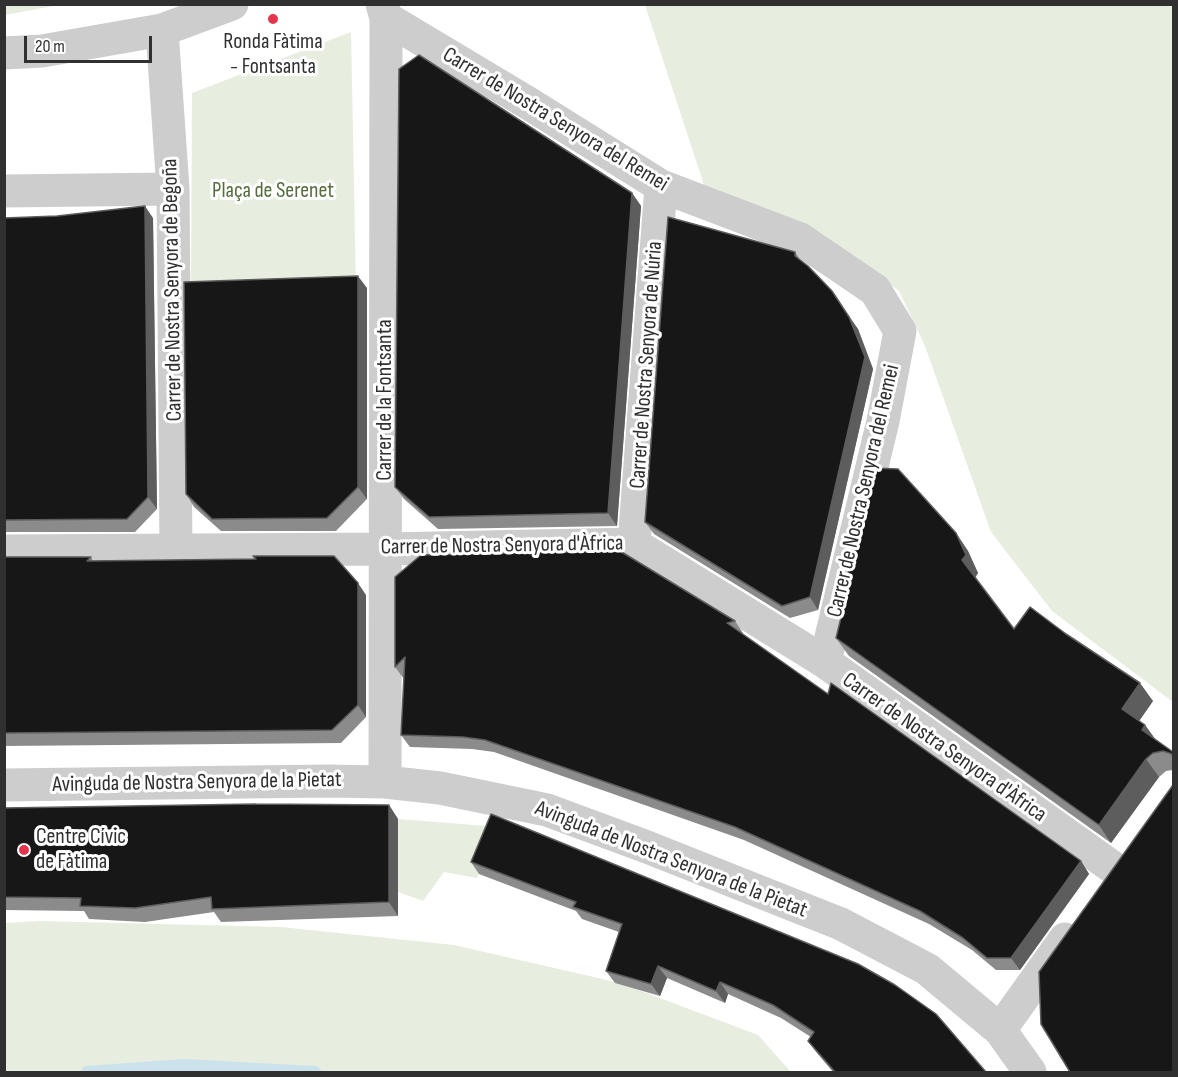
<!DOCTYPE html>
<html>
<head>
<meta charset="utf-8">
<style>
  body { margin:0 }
  #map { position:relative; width:1178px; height:1077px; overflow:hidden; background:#fff; font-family:"Sofia Sans Condensed",sans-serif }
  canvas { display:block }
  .frame { position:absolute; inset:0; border:6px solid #303030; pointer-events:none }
  .scale { position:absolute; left:24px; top:36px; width:128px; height:27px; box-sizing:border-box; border:3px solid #303030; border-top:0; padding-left:8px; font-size:18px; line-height:21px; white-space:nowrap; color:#303030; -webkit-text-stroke:4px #fff; paint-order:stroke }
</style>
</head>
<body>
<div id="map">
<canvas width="1178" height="1077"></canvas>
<div class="frame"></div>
<div class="scale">20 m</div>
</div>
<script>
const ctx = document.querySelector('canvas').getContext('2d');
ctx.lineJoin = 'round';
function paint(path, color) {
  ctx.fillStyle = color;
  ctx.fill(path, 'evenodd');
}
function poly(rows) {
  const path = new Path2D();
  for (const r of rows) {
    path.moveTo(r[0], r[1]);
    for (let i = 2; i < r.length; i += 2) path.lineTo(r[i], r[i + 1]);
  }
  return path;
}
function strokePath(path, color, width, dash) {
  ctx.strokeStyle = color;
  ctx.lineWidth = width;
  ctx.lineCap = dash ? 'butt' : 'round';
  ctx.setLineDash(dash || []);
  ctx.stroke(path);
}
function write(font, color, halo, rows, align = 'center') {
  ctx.font = font + ' "Sofia Sans Condensed",sans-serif';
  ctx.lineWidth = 6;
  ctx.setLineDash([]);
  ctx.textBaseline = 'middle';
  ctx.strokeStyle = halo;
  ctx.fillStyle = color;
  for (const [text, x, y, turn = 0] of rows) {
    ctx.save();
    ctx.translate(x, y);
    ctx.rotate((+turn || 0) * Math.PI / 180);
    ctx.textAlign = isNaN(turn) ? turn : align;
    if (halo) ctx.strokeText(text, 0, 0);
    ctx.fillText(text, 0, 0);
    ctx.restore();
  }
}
const green = poly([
  [5,4,59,4,59,5,5,15],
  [645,5,1173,5,1173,702,1052,611,991,532,925,346,899,291,811,227,704,185],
  [351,32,356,289,191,294,192,93],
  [398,819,499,827,477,878,444,872,423,901,398,892],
  [39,921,281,927,454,945,620,983,758,1035,791,1072,5,1072,5,923]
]);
const stream = poly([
  [87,1072,184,1065,315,1072]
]);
const minor = poly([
  [382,4,386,18,385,782],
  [386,18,528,103,661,186,800,239,875,290,900,331,883,421,825,662],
  [162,30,173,189,176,551],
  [4,53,42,51,162,30,232,4],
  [4,191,173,189],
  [634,544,661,186],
  [4,551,385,549,634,544,825,662,1115,869],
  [4,785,327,781,385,782,440,788,547,810,647,847,841,924,927,969,1000,1030,1030,1072],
  [1000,1030,1065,939]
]);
const wall = poly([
  [632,193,641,206,617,526,438,529,404,499,395,487],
  [4,218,153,218,157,509,135,532,4,532],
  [795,252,801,261,858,329,873,369,818,610,790,618,654,534,645,522],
  [367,288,367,499,336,531,221,531,194,507,186,494],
  [956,533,968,551,978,573,975,577,1014,629,1153,701,1139,721,1145,725,1155,739,1173,752,1173,770,1166,771,1159,777,1111,843,849,656,836,638,850,582,847,578],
  [253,556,366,595,366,717,341,743,4,746,4,557,91,557,93,561,255,559],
  [395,577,735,621,743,633,742,634,828,694,1081,861,1089,874,1020,970,996,970,972,950,929,924,744,840,494,752,472,749,410,747,401,735,404,679,395,667],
  [389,805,398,819,398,916,221,922,214,912,145,922,89,919,84,911,4,910,4,808],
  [491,814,986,1072,833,1072,817,1053,808,1041,811,1037,781,1018,728,994,725,1003,667,978,660,996,615,983,606,971,619,932,582,919,576,911,479,874,471,862]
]);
const shadedWall = poly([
  [632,193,641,206,617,526,608,513],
  [145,206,153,218,157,509,148,497],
  [358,276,367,288,367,499,358,487],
  [832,291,858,329,873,369,818,610,810,597],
  [956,533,968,551,978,573,975,578,962,560],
  [358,583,366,595,366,717,358,705],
  [1140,683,1153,701,1135,727,1122,709],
  [1145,725,1158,743,1142,730],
  [1146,759,1159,777,1111,843,1099,825],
  [389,805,398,819,398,916,389,902],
  [1081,861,1089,874,1020,970,1011,958],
  [658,966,667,978,660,996,651,984],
  [720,982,728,994,725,1003,716,991]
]);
const building = poly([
  [419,55,632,193,608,513,429,517,395,487,399,69,419,55],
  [145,206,148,497,127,519,4,520,4,218,57,216,145,206],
  [668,217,795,252,795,256,808,266,832,291,849,317,865,357,810,597,782,606,645,522,668,217],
  [358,276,358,487,327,518,212,519,186,494,184,282,358,276],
  [874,468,898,469,956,533,966,555,962,560,1014,629,1030,607,1066,634,1140,683,1122,709,1145,725,1142,730,1173,752,1173,757,1172,754,1163,751,1153,753,1146,759,1099,825,836,638,851,577,847,578,874,468],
  [620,551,735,621,727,623,828,694,831,683,1081,861,1011,958,987,958,963,938,920,911,735,827,485,740,463,737,401,735,405,657,395,667,395,577,421,555,620,551],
  [253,556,334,556,358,583,358,705,332,730,4,733,4,557,91,557,87,561,256,559,253,556],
  [1173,785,1173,1072,1070,1072,1041,1024,1039,972,1173,785],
  [256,804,389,805,389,902,212,909,211,897,135,908,80,906,81,898,4,897,4,808,256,804],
  [491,814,858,964,895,985,936,1014,986,1072,835,1072,808,1041,814,1032,773,1005,720,982,716,991,658,966,651,984,606,971,622,924,573,907,576,902,471,862,491,814]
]);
const markers = [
  [273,19,6,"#e5354d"],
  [24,850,6,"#e5354d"]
];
const poiNames = [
  ["Ronda Fàtima",273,42],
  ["- Fontsanta",273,67],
  ["Centre Cívic",36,837,"left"],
  ["de Fàtima",36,862,"left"]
];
const streetNames = [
  ["Carrer de Nostra Senyora del Remei",555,120,31],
  ["Carrer de Nostra Senyora de Begoña",173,290,-91],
  ["Carrer de Nostra Senyora de Núria",647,365,-86],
  ["Carrer de la Fontsanta",385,400,-90],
  ["Carrer de Nostra Senyora del Remei",864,491,-77],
  ["Carrer de Nostra Senyora d'Àfrica",502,546,-1],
  ["Carrer de Nostra Senyora d'Àfrica",944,748,35],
  ["Avinguda de Nostra Senyora de la Pietat",197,783,-1],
  ["Avinguda de Nostra Senyora de la Pietat",671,860,21]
];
const parkNames = [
  ["Plaça de Serenet",273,191]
];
paint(green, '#e7eddf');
strokePath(stream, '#cbe2ec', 12);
strokePath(minor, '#cdcdcd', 33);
paint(wall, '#8b8b8b');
paint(shadedWall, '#5d5d5d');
paint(building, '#171717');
strokePath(building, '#5d5d5d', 1.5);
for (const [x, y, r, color] of markers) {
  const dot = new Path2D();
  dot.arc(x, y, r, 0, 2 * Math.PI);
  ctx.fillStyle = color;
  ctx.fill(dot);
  strokePath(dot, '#fff', 2);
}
write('22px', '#303030', '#fff', poiNames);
write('22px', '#303030', '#fff', streetNames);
write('22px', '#566c3d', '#fff', parkNames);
</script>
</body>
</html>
